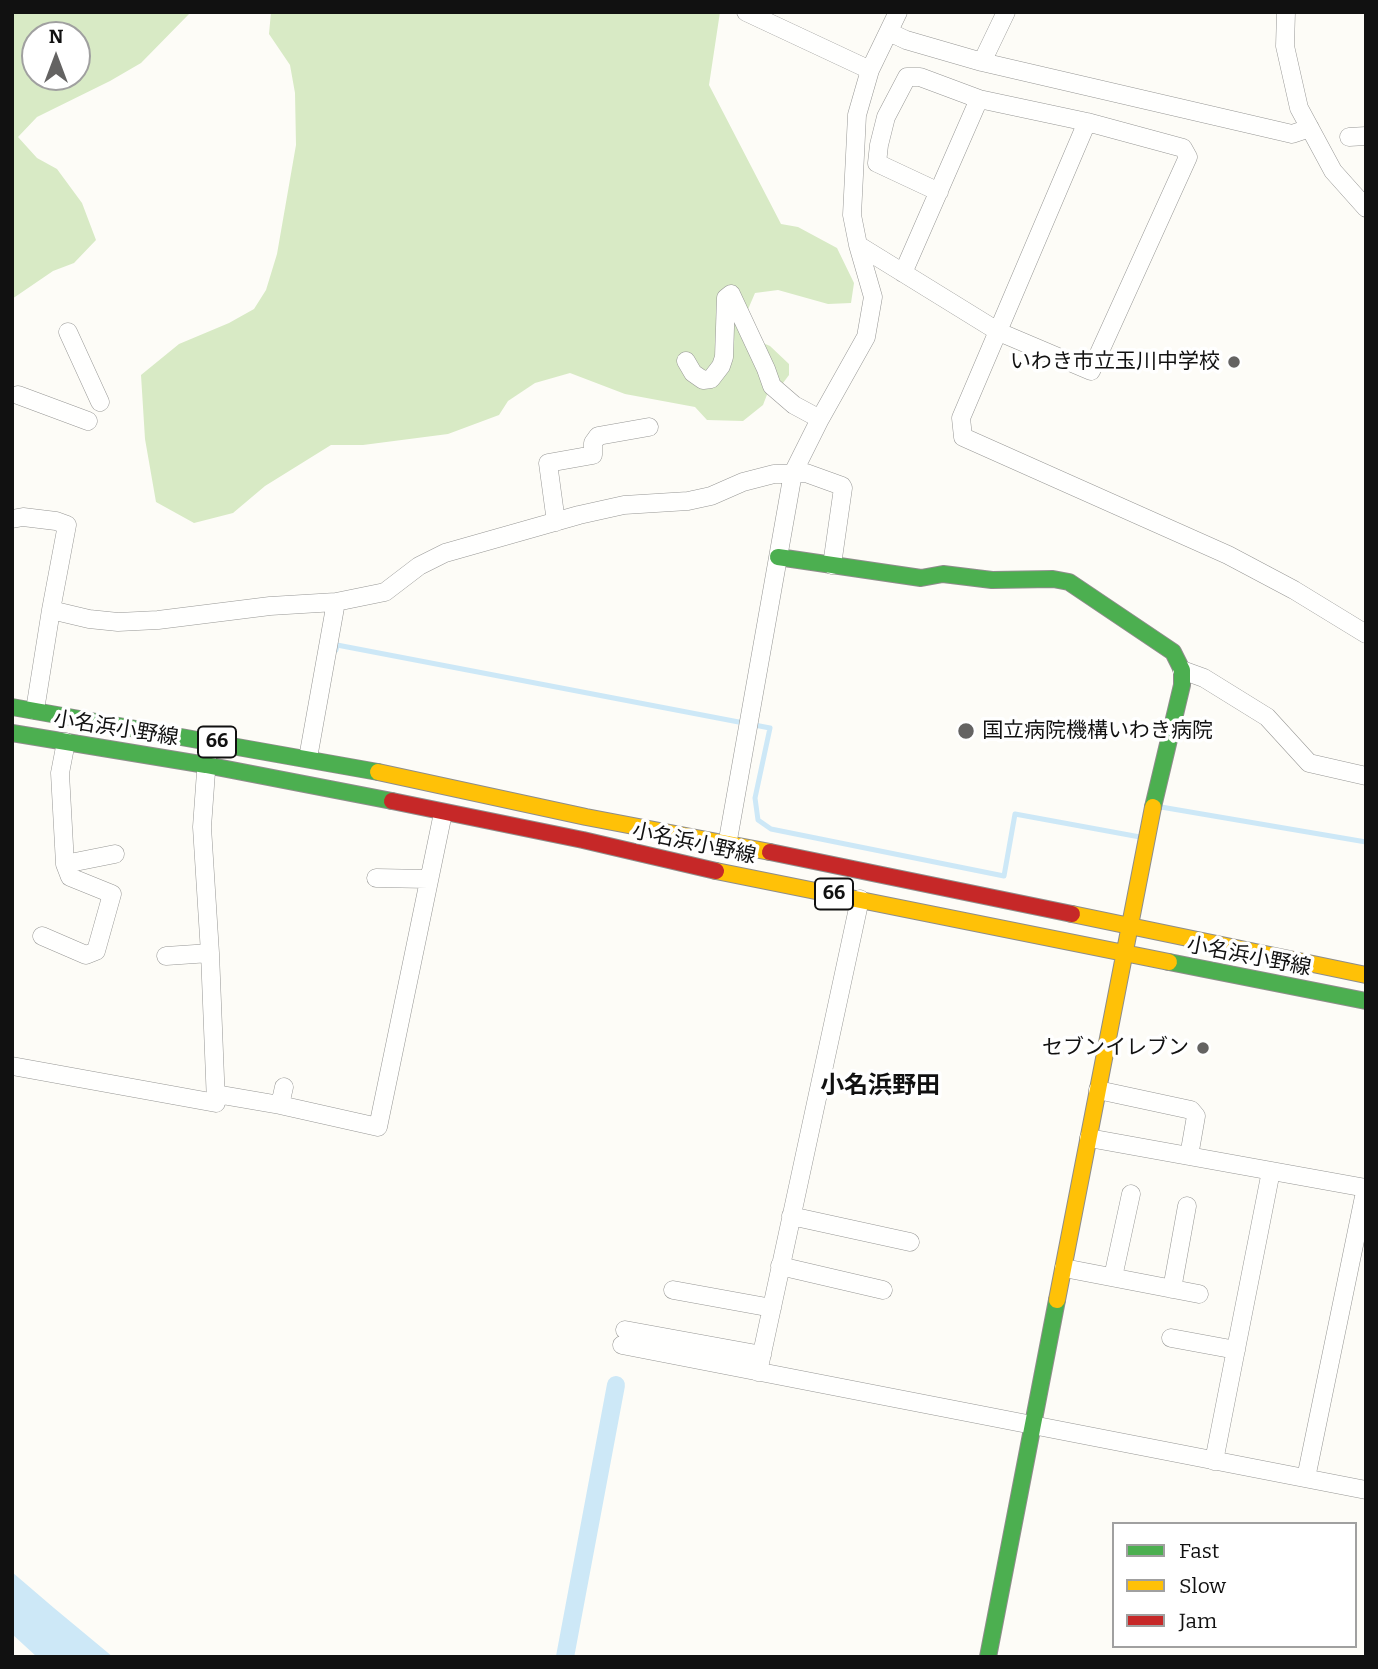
<!DOCTYPE html>
<html>
<head>
<meta charset="utf-8">
<style>
  body { margin:0 }
  #map { position:relative; width:1378px; height:1669px; overflow:hidden; background:#fdfcf7; font-family:Bitter,serif }
  canvas { display:block }
  .frame { position:absolute; inset:0; border:14px solid #111; pointer-events:none }
  .legend { position:absolute; left:1112px; top:1522px; width:245px; height:126px; box-sizing:border-box; background:#fff; border:2px solid #a0a0a0; margin:0; padding:9px 12px; list-style:none; font-size:21px; color:#111 }
  .legend li { display:flex; align-items:center; gap:14px; height:35px }
  .legend b { width:35px; border:2px solid #a0a0a0 }
  .north { position:absolute; left:21px; top:21px; width:70px; height:70px; box-sizing:border-box; background:#fff; border:2px solid #a0a0a0; border-radius:50%; rotate:0deg; font-size:19px; font-weight:700; line-height:28px; text-align:center; color:#111 }
  .north::after { content:''; display:block; margin:auto; width:24px; height:32px; background:#646362; clip-path:polygon(50% 0,100% 100%,50% 72%,0 100%) }
</style>
</head>
<body>
<div id="map">
<canvas width="1378" height="1669"></canvas>
<div class="frame"></div>
<ul class="legend">
<li><b style="height:9px;background:#4caf50"></b>Fast</li>
<li><b style="height:9px;background:#ffc107"></b>Slow</li>
<li><b style="height:9px;background:#c62828"></b>Jam</li>
</ul>
<div class="north">N</div>
</div>
<script>
const ctx = document.querySelector('canvas').getContext('2d');
ctx.lineJoin = 'round';
function paint(path, color) {
  ctx.fillStyle = color;
  ctx.fill(path, 'evenodd');
}
function poly(rows) {
  const path = new Path2D();
  for (const r of rows) {
    path.moveTo(r[0], r[1]);
    for (let i = 2; i < r.length; i += 2) path.lineTo(r[i], r[i + 1]);
  }
  return path;
}
function strokePath(path, color, width, dash) {
  ctx.strokeStyle = color;
  ctx.lineWidth = width;
  ctx.lineCap = dash ? 'butt' : 'round';
  ctx.setLineDash(dash || []);
  ctx.stroke(path);
}
function write(font, color, halo, rows, align = 'center') {
  ctx.font = font + ' Bitter,"Noto Sans JP",serif';
  ctx.lineWidth = 7;
  ctx.setLineDash([]);
  ctx.textBaseline = 'middle';
  ctx.strokeStyle = halo;
  ctx.fillStyle = color;
  for (const [text, x, y, turn = 0] of rows) {
    ctx.save();
    ctx.translate(x, y);
    ctx.rotate((+turn || 0) * Math.PI / 180);
    ctx.textAlign = isNaN(turn) ? turn : align;
    if (halo) ctx.strokeText(text, 0, 0);
    ctx.fillText(text, 0, 0);
    ctx.restore();
  }
}
const forest = poly([
  [12,12,191,12,141,63,110,81,37,117,18,137,37,158,57,169,82,203,96,240,74,263,53,271,12,299],
  [35,35,77,35,77,77,35,77],
  [271,12,720,12,709,85,781,224,798,227,837,248,854,283,851,303,828,304,778,290,755,293,746,314,751,338,770,346,789,364,789,375,783,383,768,392,763,405,743,421,707,420,695,407,625,394,570,373,535,383,508,401,499,415,448,434,363,445,331,445,265,486,233,513,194,523,156,502,145,439,141,375,179,344,229,323,254,309,266,290,277,254,296,145,295,93,290,65,269,34]
]);
const water = poly([
  [12,1572,54,1608,113,1657,37,1657,12,1634]
]);
const stream = poly([
  [336,650,337,645,770,728,755,798,758,820,771,829,1004,876,1015,814,1140,837],
  [1161,807,1366,842]
]);
const canal = poly([
  [565,1657,616,1385]
]);
const street = poly([
  [746,12,870,70],
  [1286,12,1285,46,1299,108,1333,171,1366,208],
  [889,32,906,40,982,62,1292,134,1310,128],
  [982,62,1006,12],
  [1087,122,961,418,963,437,1228,555,1294,590,1366,634],
  [1349,137,1366,136],
  [858,245,999,332,1091,371,1188,157,1183,148,1087,122,979,99,920,77,907,77,886,117,879,145,877,163,939,192],
  [903,273,979,99],
  [68,332,100,402],
  [686,361,693,373,703,380,711,379,721,366,724,357,726,298,731,294,766,369,772,386,794,405,820,419],
  [18,395,88,421],
  [12,519,23,517,56,521,67,525,51,610,35,710],
  [556,522,548,463,593,455,593,443,598,436,649,427],
  [51,610,89,619,118,622,158,620,270,606,336,602,385,592,419,566,445,553,579,515,624,505,688,501,711,496,743,482,774,474,806,473,842,486,843,488,832,565],
  [1182,670,1204,678,1267,717,1309,763,1366,776],
  [308,758,336,602],
  [726,851,793,473,820,419,866,337,873,297,858,245,852,215,857,115,870,70,898,12],
  [65,864,115,854],
  [376,878,428,879],
  [42,936,86,955,96,951,112,894,70,877,65,864,60,773,66,742],
  [166,956,210,953],
  [12,1066,216,1103,210,953,202,827,207,758],
  [1098,1090,1191,1110,1196,1116,1189,1156],
  [216,1094,280,1105,378,1127,443,813],
  [280,1105,284,1087],
  [1089,1138,1366,1188],
  [791,1216,910,1242],
  [780,1266,883,1290],
  [1064,1268,1199,1294],
  [1113,1277,1131,1194],
  [1172,1289,1187,1206],
  [673,1290,772,1308],
  [625,1330,762,1355],
  [1171,1338,1236,1350],
  [622,1345,1366,1490],
  [758,1372,860,899],
  [1214,1461,1271,1171],
  [1306,1478,1366,1187]
]);
const fast = poly([
  [778,557,921,578,943,574,992,580,1053,579,1069,582,1173,652,1182,670,1182,685,1153,807],
  [12,707,378,772],
  [12,733,206,765,392,801],
  [1169,962,1366,1001],
  [988,1657,1057,1300]
]);
const slow = poly([
  [378,772,586,817,770,852],
  [716,871,1169,962],
  [1072,914,1366,975],
  [1057,1300,1153,807]
]);
const jam = poly([
  [392,801,583,840,716,871],
  [770,852,1072,914]
]);
const markers = [
  [1234,362,7,"#646362"],
  [966,731,9,"#646362"],
  [1203,1048,7,"#646362"]
];
const shields = [
  [217,742,38],
  [834,894,38]
];
const shieldNames = [
  ["66",217,742],
  ["66",834,894]
];
const poiNames = [
  ["いわき市立玉川中学校",1220,362],
  ["国立病院機構いわき病院",982,731,"left"],
  ["セブンイレブン",1189,1048]
];
const streetNames = [
  ["小名浜小野線",116,729,9],
  ["小名浜小野線",694,844,12],
  ["小名浜小野線",1249,957,11]
];
const quarterNames = [
  ["小名浜野田",880,1086]
];
paint(forest, '#d8eac5');
paint(water, '#cde8f7');
strokePath(stream, '#cde8f7', 5);
strokePath(canal, '#cde8f7', 18);
strokePath(street, '#979795', 19);
strokePath(fast, '#8e8d8b', 18);
strokePath(slow, '#8e8d8b', 18);
strokePath(jam, '#8e8d8b', 18);
strokePath(street, '#fffffe', 18);
strokePath(fast, '#4caf50', 16);
strokePath(slow, '#ffc107', 16);
strokePath(jam, '#c62828', 16);
for (const [x, y, r, color] of markers) {
  const dot = new Path2D();
  dot.arc(x, y, r, 0, 2 * Math.PI);
  ctx.fillStyle = color;
  ctx.fill(dot);
  strokePath(dot, '#fff', 2.5);
}
for (const [x, y, w] of shields) {
  const box = new Path2D();
  box.roundRect(x - w / 2, y - 15.5, w, 31, 5);
  ctx.fillStyle = '#fff';
  ctx.fill(box);
  strokePath(box, '#111', 2);
}
write('bold 19px', '#111', null, shieldNames);
write('21px', '#111', '#fff', poiNames, 'right');
write('21px', '#111', '#fff', streetNames);
write('bold 24px', '#111', '#fff', quarterNames);
</script>
</body>
</html>
